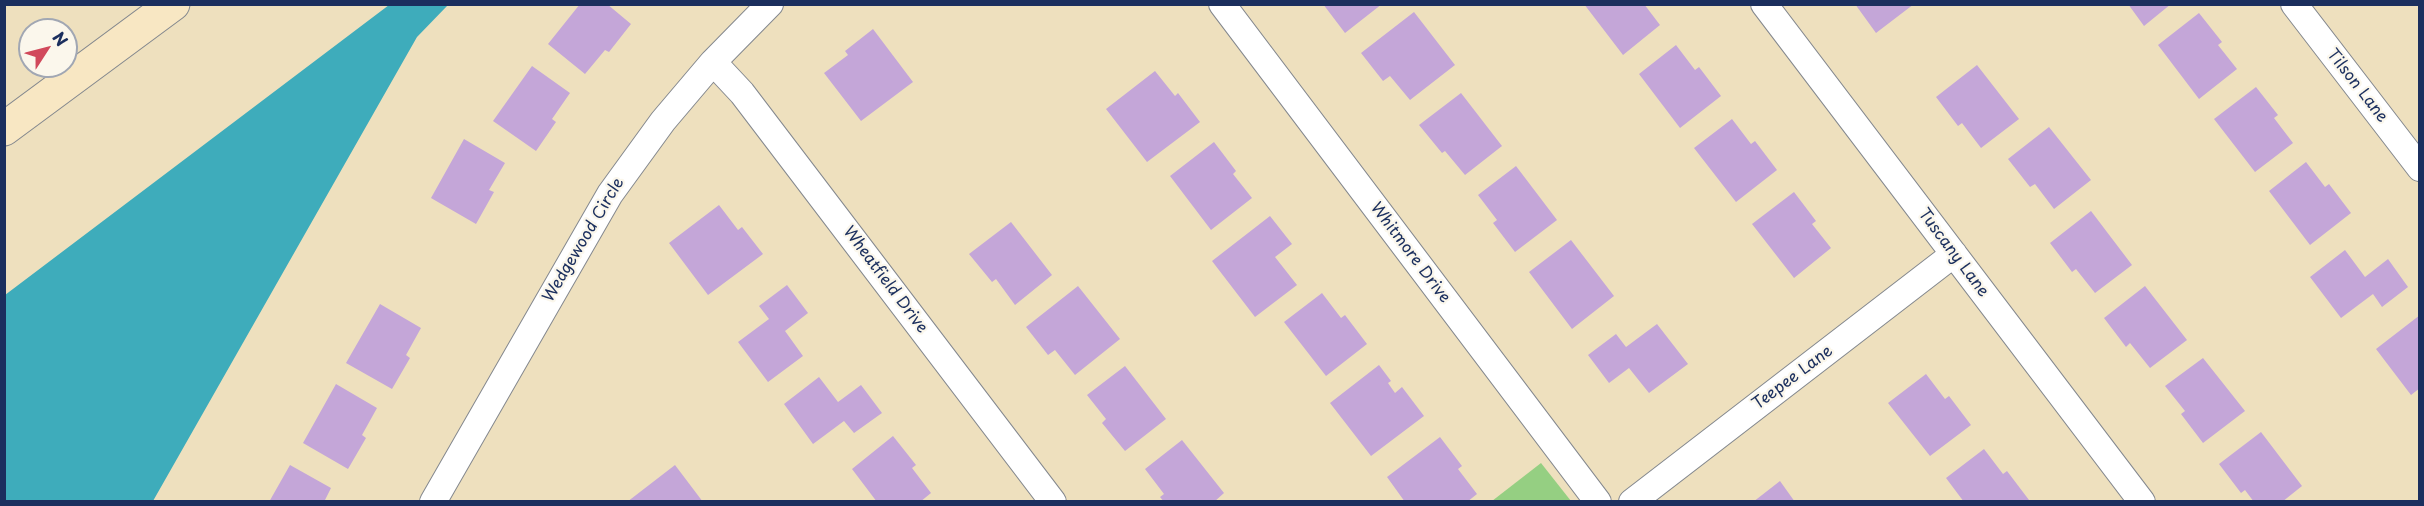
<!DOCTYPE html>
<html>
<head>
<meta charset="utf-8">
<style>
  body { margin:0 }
  #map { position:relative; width:2424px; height:506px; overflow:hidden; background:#eee0be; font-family:"Playpen Sans",sans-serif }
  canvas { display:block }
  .frame { position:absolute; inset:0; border:6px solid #1b2f5e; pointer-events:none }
  .north { position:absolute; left:18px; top:18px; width:60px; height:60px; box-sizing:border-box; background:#fbf7ec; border:2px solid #a1a7b3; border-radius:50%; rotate:54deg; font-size:16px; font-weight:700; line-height:24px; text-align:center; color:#1b2f5e }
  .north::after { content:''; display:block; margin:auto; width:21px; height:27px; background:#d1495b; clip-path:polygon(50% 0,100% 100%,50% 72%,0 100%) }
</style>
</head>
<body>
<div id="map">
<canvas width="2424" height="506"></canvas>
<div class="frame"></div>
<div class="north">N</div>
</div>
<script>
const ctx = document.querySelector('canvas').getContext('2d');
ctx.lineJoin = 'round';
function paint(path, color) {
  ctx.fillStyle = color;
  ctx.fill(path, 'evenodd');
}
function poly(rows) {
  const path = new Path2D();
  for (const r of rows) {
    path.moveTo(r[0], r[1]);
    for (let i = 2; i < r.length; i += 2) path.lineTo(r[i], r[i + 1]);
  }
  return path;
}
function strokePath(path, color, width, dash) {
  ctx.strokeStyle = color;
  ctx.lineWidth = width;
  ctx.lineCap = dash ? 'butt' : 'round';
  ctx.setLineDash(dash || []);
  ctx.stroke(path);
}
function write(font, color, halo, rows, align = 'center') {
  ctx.font = font + ' "Playpen Sans",sans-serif';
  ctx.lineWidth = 4.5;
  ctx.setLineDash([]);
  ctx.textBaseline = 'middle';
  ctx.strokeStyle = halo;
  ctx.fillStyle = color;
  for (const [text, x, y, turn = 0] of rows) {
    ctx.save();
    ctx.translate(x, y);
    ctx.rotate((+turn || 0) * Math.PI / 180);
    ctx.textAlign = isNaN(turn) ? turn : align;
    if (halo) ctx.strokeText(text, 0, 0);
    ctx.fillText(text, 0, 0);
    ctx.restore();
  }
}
const green = poly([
  [1541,463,1571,501,1492,501]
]);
const water = poly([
  [389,5,448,5,417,37,153,501,5,501,5,295]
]);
const building = poly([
  [580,4,607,4,631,24,609,52,605,50,585,74,548,44],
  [1323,4,1382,4,1345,33],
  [1584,4,1644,4,1660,25,1623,55],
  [1855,4,1914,4,1876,33],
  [2128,4,2171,4,2144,26],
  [1414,12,1455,65,1410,100,1390,76,1383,81,1361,53],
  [2199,13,2222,42,2218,45,2237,69,2199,99,2158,45],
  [873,29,913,82,861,121,824,73,848,55,845,51],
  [1676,45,1695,70,1699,67,1721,96,1680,128,1639,74],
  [1977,65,2019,119,1981,148,1962,123,1958,126,1936,97],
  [532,66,570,93,552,119,556,122,536,151,493,121],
  [1155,71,1175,96,1178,93,1200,122,1147,162,1106,109],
  [2256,87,2278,115,2274,118,2293,143,2255,172,2214,119],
  [1461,93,1502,146,1465,175,1445,151,1442,153,1419,125],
  [1732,119,1751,144,1755,141,1777,170,1736,202,1694,148],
  [2049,127,2091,180,2054,209,2035,184,2030,187,2008,159],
  [464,139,505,163,489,190,494,192,476,224,431,198],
  [1214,142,1236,171,1233,174,1252,198,1211,230,1170,176],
  [2306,162,2325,187,2329,184,2351,213,2310,245,2269,191],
  [1516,166,1557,220,1515,252,1493,223,1497,220,1478,195],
  [1794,192,1816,221,1812,224,1831,248,1794,278,1752,224],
  [719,205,738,230,742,227,763,254,708,295,669,243],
  [2091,211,2132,265,2095,293,2076,269,2072,272,2050,243],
  [1270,216,1292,244,1275,257,1297,285,1255,317,1212,261],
  [1011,222,1052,275,1015,305,996,279,992,282,969,254],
  [1571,240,1614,296,1572,329,1529,272],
  [2345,250,2365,277,2388,259,2408,287,2382,307,2373,294,2341,318,2310,277],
  [787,285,808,313,785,331,803,356,768,382,738,342,769,319,759,306],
  [1078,286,1120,339,1075,375,1055,350,1048,355,1026,327],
  [2145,286,2187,340,2150,368,2130,343,2126,347,2104,318],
  [1322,293,1341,318,1345,315,1367,344,1326,376,1284,322],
  [380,304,421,328,406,355,410,358,392,389,346,363],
  [2420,315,2420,388,2411,395,2376,349],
  [1657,324,1688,364,1649,393,1629,368,1609,383,1588,355,1616,334,1626,347],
  [2203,358,2245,411,2203,443,2181,414,2185,411,2165,386],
  [1379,365,1391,381,1388,383,1395,393,1402,387,1424,416,1371,456,1330,403],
  [1125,366,1166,419,1125,451,1102,423,1106,419,1087,395],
  [1926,374,1945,399,1949,396,1971,425,1930,456,1888,403],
  [819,377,838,402,861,385,882,413,854,433,844,421,813,444,784,404],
  [336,384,377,408,362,435,366,438,348,469,303,443],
  [2261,432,2302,486,2282,502,2254,502,2245,490,2241,493,2219,464],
  [893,436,916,465,912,468,931,493,920,502,877,502,852,469],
  [1440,437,1462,466,1458,469,1477,494,1467,502,1405,502,1387,477],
  [1182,440,1224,493,1214,502,1164,502,1160,497,1164,494,1145,469],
  [1984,449,2003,474,2007,471,2029,500,2027,502,1964,502,1946,478],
  [290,465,331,488,324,502,269,502],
  [675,465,703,502,627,502],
  [1780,481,1795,502,1753,502]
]);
const street = poly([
  [1222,4,1598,502],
  [1764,4,2142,502],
  [2294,4,2420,168],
  [713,62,742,93,1053,502],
  [433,502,610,194,663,121,713,62,770,4],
  [1632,502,1954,254]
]);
const secondary = poly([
  [4,129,173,4]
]);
const streetNames = [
  ["Tilson Lane",2357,86,52],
  ["Wedgewood Circle",584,240,-59],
  ["Whitmore Drive",1410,253,53],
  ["Tuscany Lane",1953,253,53],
  ["Wheatfield Drive",885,280,53],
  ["Teepee Lane",1793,378,-37]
];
paint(green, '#95cf82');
paint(water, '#3eacbb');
paint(building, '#c4a6d8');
strokePath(street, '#84888e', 28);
strokePath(secondary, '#84888e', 35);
strokePath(street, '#fff', 26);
strokePath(secondary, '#f8e7c3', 33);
write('16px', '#1b2f5e', '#fbf7ec', streetNames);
</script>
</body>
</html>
